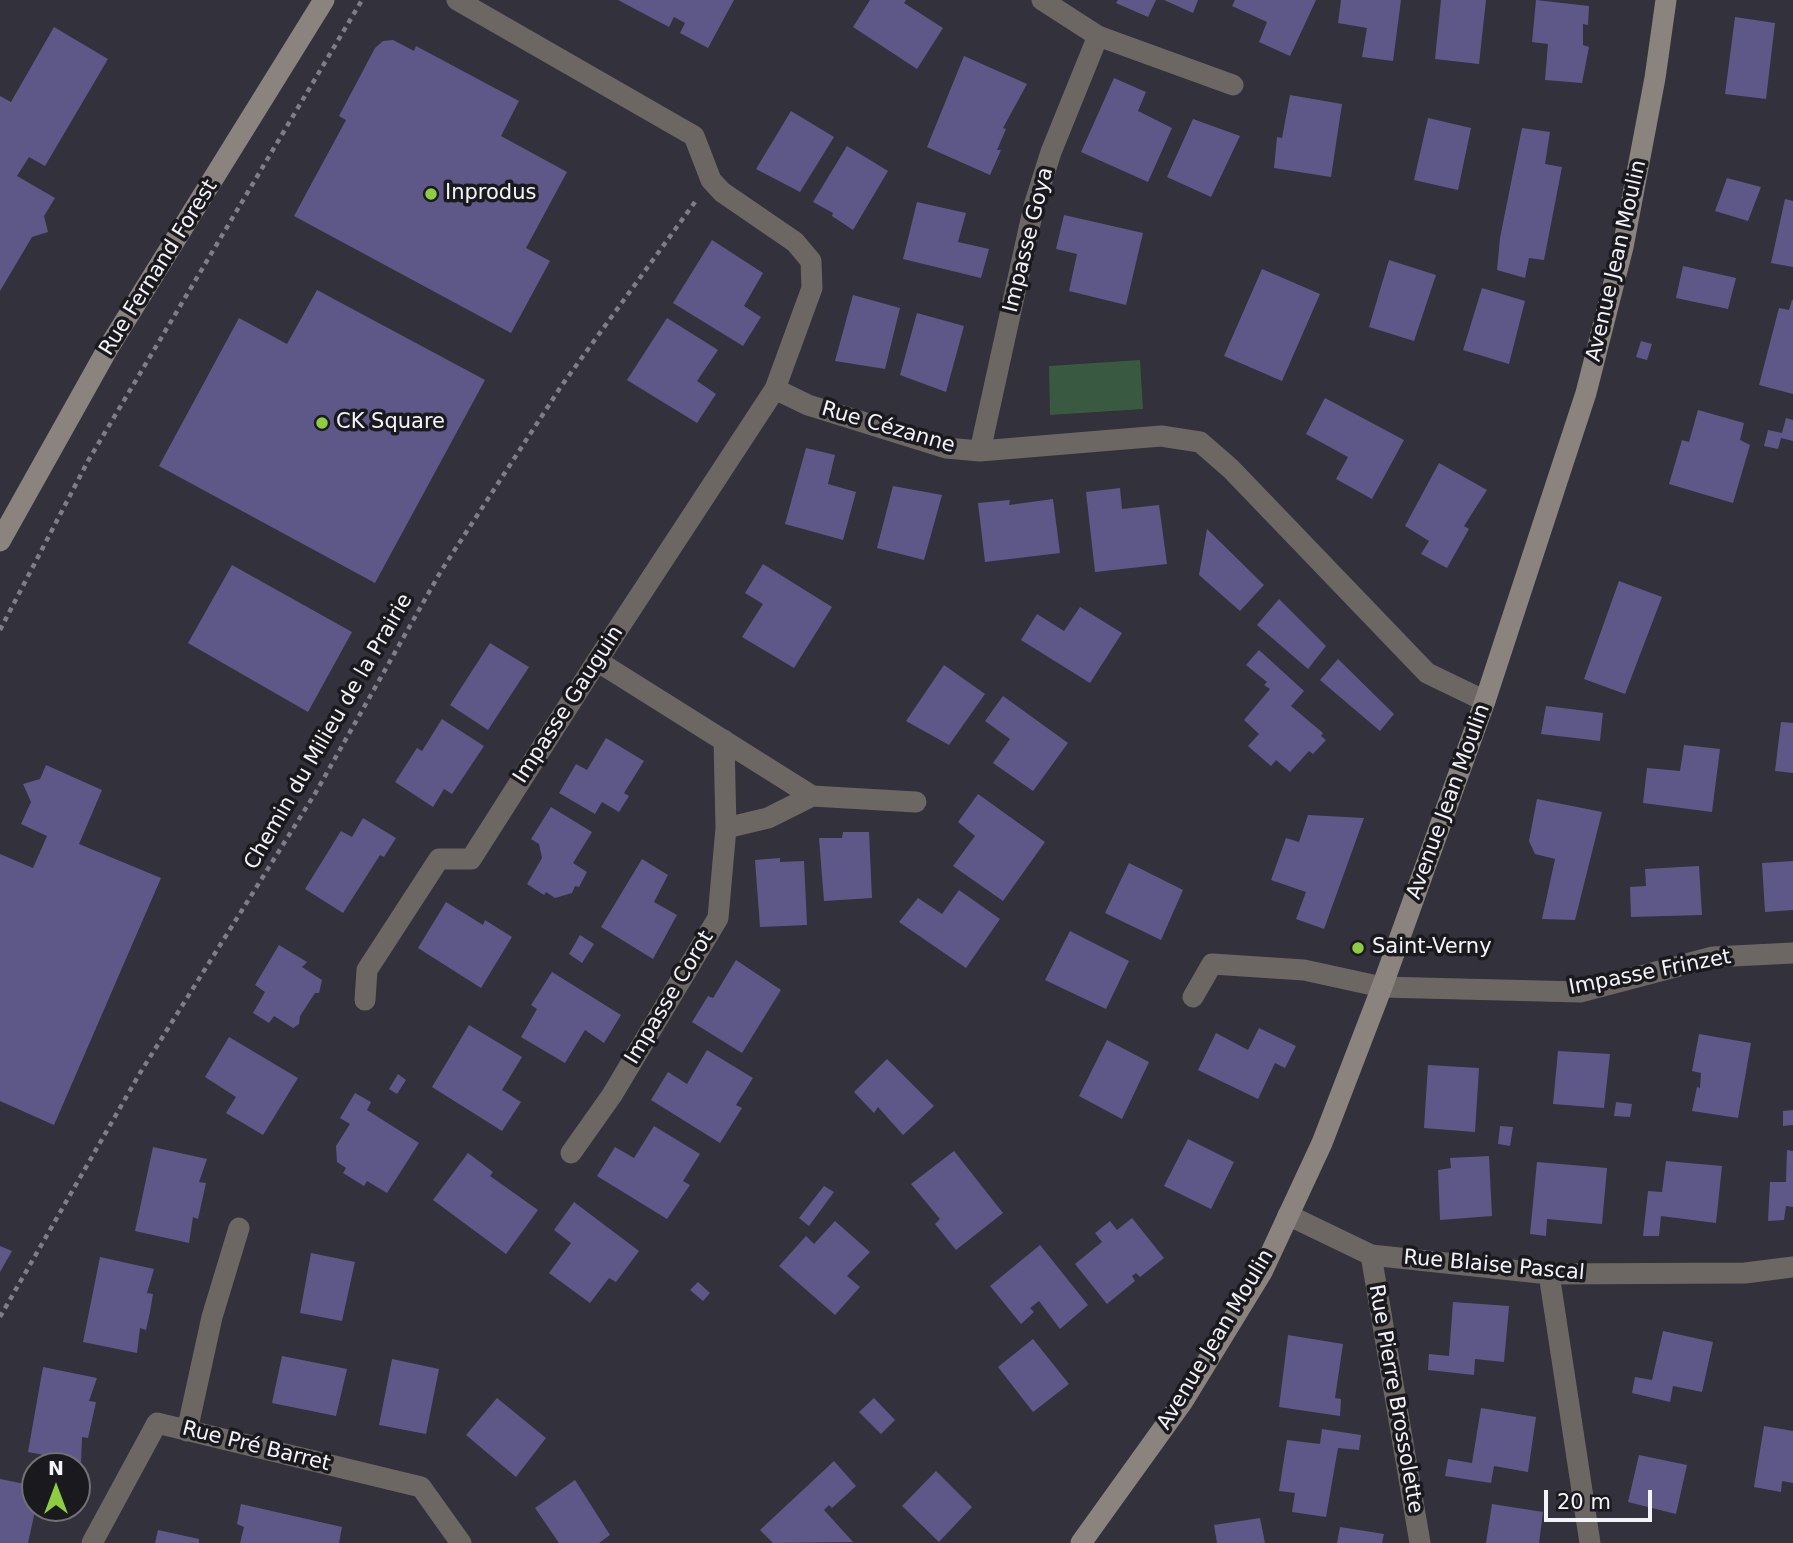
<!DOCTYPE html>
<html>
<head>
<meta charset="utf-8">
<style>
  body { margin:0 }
  #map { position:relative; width:1793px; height:1543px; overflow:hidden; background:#32313c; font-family:"DejaVu Sans",sans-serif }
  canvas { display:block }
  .north { position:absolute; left:21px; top:1452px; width:70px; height:70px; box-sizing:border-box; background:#1a1a1e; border:2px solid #717176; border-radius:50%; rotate:0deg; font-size:19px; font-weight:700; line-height:28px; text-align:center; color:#f4f3fa }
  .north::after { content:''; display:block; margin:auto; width:24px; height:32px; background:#8ecd42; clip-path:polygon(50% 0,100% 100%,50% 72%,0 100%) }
  .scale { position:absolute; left:1544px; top:1490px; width:108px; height:32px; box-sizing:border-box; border:4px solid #f4f3fa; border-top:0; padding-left:9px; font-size:21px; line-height:24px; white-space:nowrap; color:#f4f3fa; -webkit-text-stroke:5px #1a1a1e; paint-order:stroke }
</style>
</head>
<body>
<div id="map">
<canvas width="1793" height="1543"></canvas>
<div class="north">N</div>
<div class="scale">20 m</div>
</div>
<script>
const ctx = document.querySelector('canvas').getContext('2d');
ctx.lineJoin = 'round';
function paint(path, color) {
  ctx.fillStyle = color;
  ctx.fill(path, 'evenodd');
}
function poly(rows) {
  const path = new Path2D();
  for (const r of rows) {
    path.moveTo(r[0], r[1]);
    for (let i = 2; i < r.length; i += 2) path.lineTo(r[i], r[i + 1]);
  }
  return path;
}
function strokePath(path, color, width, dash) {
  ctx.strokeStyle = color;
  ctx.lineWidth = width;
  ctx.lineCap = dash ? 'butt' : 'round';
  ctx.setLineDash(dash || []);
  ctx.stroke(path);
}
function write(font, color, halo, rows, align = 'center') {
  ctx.font = font + ' "DejaVu Sans",sans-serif';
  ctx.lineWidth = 7;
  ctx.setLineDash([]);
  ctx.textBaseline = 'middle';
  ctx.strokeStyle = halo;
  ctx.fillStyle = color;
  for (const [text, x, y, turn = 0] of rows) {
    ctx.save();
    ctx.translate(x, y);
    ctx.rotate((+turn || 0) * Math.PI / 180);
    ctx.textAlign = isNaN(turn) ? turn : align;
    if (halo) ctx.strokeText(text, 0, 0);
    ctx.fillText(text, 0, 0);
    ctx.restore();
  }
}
const green = poly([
  [1140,360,1143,409,1050,415,1049,366]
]);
const building = poly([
  [618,0,734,0,708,48,680,33,685,23,674,17,669,27],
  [870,0,906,0,904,3,943,28,917,69,853,27],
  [1118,0,1156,0,1148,17,1116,3],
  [1164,0,1198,0,1193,13],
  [1235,0,1316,0,1290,56,1259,42,1267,22,1232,6],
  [1341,0,1401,0,1393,61,1362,57,1367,28,1338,23],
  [1441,0,1486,0,1479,64,1435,59],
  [1536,0,1589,6,1588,25,1583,24,1583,45,1589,47,1582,83,1545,80,1548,44,1532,42],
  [1735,17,1775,23,1766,99,1725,94],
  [54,27,108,59,45,166,29,157,17,176,55,198,44,216,48,232,32,237,0,291,0,96,11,102],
  [393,40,414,51,416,46,519,101,501,136,567,172,526,248,550,261,511,333,294,216,346,120,339,116,375,48,383,41],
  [964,56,1027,84,1003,128,1006,129,997,150,1001,150,990,175,927,147],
  [1114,78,1146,92,1138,111,1172,128,1148,182,1081,152],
  [1290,95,1342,104,1331,177,1274,168,1277,137,1282,138],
  [791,111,834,137,800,192,756,169],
  [1428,118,1471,128,1458,190,1414,180],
  [1193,119,1240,136,1211,197,1167,177],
  [1522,128,1550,132,1545,164,1562,167,1544,260,1529,258,1525,278,1497,270,1500,238],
  [847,146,888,171,853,230,832,216,833,213,813,202],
  [1727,178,1761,187,1748,221,1715,211],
  [1785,199,1793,201,1793,267,1771,263],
  [917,202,966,213,958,242,989,249,981,278,903,259],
  [1064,215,1143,233,1126,305,1069,291,1077,254,1056,249],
  [712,240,763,273,744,306,761,317,743,346,673,303],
  [1389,260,1436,275,1414,341,1369,327],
  [1683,266,1736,278,1728,309,1676,298],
  [1262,269,1320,294,1282,381,1224,356],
  [1482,288,1525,301,1509,364,1463,350],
  [317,290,485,380,375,583,159,466,239,318,287,344],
  [853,295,900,308,885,369,835,361],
  [1792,300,1793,300,1793,394,1759,385,1779,308,1789,310],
  [917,313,964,326,946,392,900,375],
  [667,318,718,350,697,381,716,394,697,423,627,380],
  [1641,341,1652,344,1647,360,1636,357],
  [1325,398,1404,440,1372,499,1336,479,1348,457,1306,434],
  [1698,410,1744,423,1740,440,1750,445,1733,503,1669,484,1682,440,1689,442],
  [1786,418,1793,420,1793,441,1781,438,1778,449,1764,446,1768,430,1782,433],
  [806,448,835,455,828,484,856,492,843,540,785,524],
  [1439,463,1487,490,1464,526,1469,529,1447,568,1421,554,1429,541,1405,526],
  [893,486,942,495,924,560,877,548],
  [1120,488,1122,509,1159,505,1167,564,1095,572,1086,492],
  [1053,499,1060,553,985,562,978,503,1010,500,1009,505],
  [1207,529,1264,585,1240,611,1199,575],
  [763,564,832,607,794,668,742,637,763,604,745,593],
  [232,565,352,632,308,712,188,643],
  [1619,581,1662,597,1625,694,1584,679],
  [1279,599,1326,646,1308,669,1257,625],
  [1080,607,1122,633,1090,683,1021,640,1037,614,1064,631],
  [490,643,529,667,488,730,450,705],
  [1259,650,1304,691,1291,706,1323,733,1321,736,1326,740,1313,754,1309,751,1290,772,1276,760,1271,766,1248,746,1259,734,1244,720,1270,689,1264,685,1267,682,1246,665],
  [1338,659,1394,714,1380,731,1320,680],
  [944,665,985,694,949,745,906,721],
  [1003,696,1068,743,1033,791,993,763,1010,739,985,721],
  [1546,706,1603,713,1600,741,1541,734],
  [442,719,484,746,452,794,444,789,433,807,395,782,417,748,422,751],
  [1781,722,1793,723,1793,773,1775,771],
  [606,738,644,761,624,793,629,796,619,812,602,802,595,814,559,793,576,764,587,770],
  [1684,745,1720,749,1712,812,1643,803,1647,768,1680,771],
  [46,765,102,790,79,844,161,878,54,1125,0,1101,0,854,33,868,47,836,21,824,31,802,23,784,40,779],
  [978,794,1045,842,1003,901,953,866,975,836,958,822],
  [1537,799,1602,812,1575,920,1542,919,1555,859,1535,854,1529,841],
  [551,807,592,832,573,863,587,872,579,887,575,886,572,893,555,898,546,892,544,895,527,884,542,858,539,844,531,839],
  [1308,815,1364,818,1324,929,1296,919,1306,892,1271,880,1286,838,1299,842],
  [363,818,396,838,384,857,380,855,343,913,305,889,341,831,352,837],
  [843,832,869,832,872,898,824,901,819,838,842,838],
  [780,858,780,862,804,861,807,925,760,927,755,860],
  [642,859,668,875,654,902,677,915,653,959,601,927],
  [1793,861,1793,910,1765,912,1762,863],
  [1129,863,1183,890,1161,940,1105,913],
  [1699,866,1702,915,1631,917,1630,887,1646,886,1645,869],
  [959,890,1000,919,966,968,899,922,918,898,942,914],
  [446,902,483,925,485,920,512,937,481,988,418,948],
  [1070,931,1129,961,1106,1009,1045,980],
  [580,935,594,944,582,963,569,954],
  [279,945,307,962,302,967,322,980,319,993,315,993,300,1016,299,1024,293,1028,274,1016,269,1023,253,1013,265,992,255,985],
  [736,960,781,990,742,1053,692,1022,708,996,713,998],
  [552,972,621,1015,604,1043,585,1030,565,1063,521,1037,537,1009,531,1005],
  [469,1025,522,1057,502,1090,521,1102,502,1131,432,1087],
  [1259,1028,1296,1046,1285,1068,1275,1063,1258,1099,1198,1070,1216,1033,1248,1050],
  [1699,1034,1751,1043,1738,1118,1692,1111,1697,1087,1700,1088,1701,1073,1692,1071],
  [229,1037,298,1078,263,1135,226,1113,236,1097,205,1077],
  [1107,1040,1149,1062,1122,1119,1079,1096],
  [707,1050,753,1078,736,1105,742,1108,720,1143,651,1100,668,1072,687,1084],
  [1558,1051,1610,1054,1604,1108,1553,1104],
  [887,1059,934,1106,903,1135,878,1107,874,1113,854,1092],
  [1428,1065,1479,1068,1475,1132,1424,1128],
  [398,1074,406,1080,397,1094,389,1089],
  [355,1093,371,1102,367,1110,419,1143,387,1193,367,1181,364,1186,343,1173,346,1168,337,1162,336,1146,350,1124,340,1118],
  [1616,1102,1632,1104,1630,1117,1614,1116],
  [1793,1110,1793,1125,1783,1126,1783,1111],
  [654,1126,700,1154,683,1181,690,1185,667,1219,597,1176,615,1147,634,1158],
  [1500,1126,1513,1127,1510,1146,1498,1144],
  [1188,1139,1234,1162,1211,1209,1164,1186],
  [153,1147,207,1159,199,1182,206,1183,198,1219,193,1217,189,1243,135,1231],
  [1787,1150,1793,1151,1793,1207,1786,1206,1784,1220,1768,1221,1770,1182,1786,1182],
  [954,1151,1003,1213,956,1250,935,1224,940,1219,911,1184],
  [468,1153,493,1172,490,1176,538,1210,506,1254,433,1200],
  [1489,1156,1492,1216,1440,1220,1438,1170,1451,1168,1450,1158],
  [1666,1161,1722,1166,1716,1223,1661,1216,1659,1236,1643,1236,1648,1191,1662,1192],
  [1537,1162,1607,1168,1602,1224,1547,1219,1546,1236,1530,1234],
  [824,1186,834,1192,809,1226,799,1218],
  [574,1202,639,1251,616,1282,609,1278,590,1303,549,1273,571,1243,554,1230],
  [1132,1218,1164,1258,1140,1277,1136,1273,1132,1276,1135,1281,1107,1304,1075,1264,1102,1242,1095,1233,1110,1221,1117,1230],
  [835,1221,870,1252,847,1276,860,1287,835,1315,779,1266,806,1236,814,1244],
  [1040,1245,1088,1305,1060,1329,1039,1301,1030,1308,1034,1312,1021,1324,990,1286],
  [0,1246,12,1251,0,1272],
  [311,1253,355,1262,342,1321,300,1313],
  [100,1257,154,1269,147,1293,153,1294,150,1312,146,1330,140,1328,137,1353,83,1342],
  [698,1282,710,1293,703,1301,690,1290],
  [1453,1302,1509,1306,1504,1362,1475,1359,1474,1375,1428,1370,1429,1354,1449,1356],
  [1663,1331,1713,1342,1702,1392,1673,1386,1670,1402,1632,1393,1635,1377,1652,1380],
  [1288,1335,1343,1344,1335,1398,1341,1399,1340,1416,1279,1407],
  [1033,1339,1069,1384,1033,1412,998,1367],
  [282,1356,347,1369,336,1416,272,1403],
  [392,1359,439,1369,426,1434,379,1425],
  [43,1367,97,1378,89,1401,96,1402,88,1438,82,1437,81,1462,28,1452],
  [497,1398,546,1438,516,1477,466,1435],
  [874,1398,895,1420,881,1434,859,1412],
  [1481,1408,1536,1417,1528,1472,1494,1466,1491,1483,1445,1476,1448,1459,1472,1463],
  [1764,1426,1793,1431,1793,1483,1782,1481,1781,1492,1754,1487],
  [1322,1429,1361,1435,1359,1450,1338,1448,1326,1517,1292,1512,1295,1493,1279,1491,1287,1440,1320,1444],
  [1639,1455,1687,1465,1676,1514,1628,1502],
  [834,1461,856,1486,832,1508,829,1505,824,1510,853,1542,773,1543,760,1530],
  [936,1471,972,1507,939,1542,902,1506],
  [0,1479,35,1486,29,1509,35,1511,28,1543,0,1543],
  [575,1480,610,1535,599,1543,559,1543,535,1508],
  [241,1504,342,1527,339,1543,240,1543,244,1527,237,1524],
  [1492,1504,1543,1512,1539,1543,1486,1543],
  [1260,1518,1265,1543,1217,1543,1214,1525],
  [1340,1527,1384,1534,1382,1543,1337,1543],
  [158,1530,199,1539,199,1543,155,1543]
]);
const path = poly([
  [0,630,88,461,362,0],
  [0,1317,140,1073,316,792,441,571,562,385,695,202]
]);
const street = poly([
  [457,0,694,136,711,180,722,192,795,242,811,261,812,288,775,389,808,405,946,448,980,451,1161,436,1200,442,1231,469,1427,673,1485,701],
  [1042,0,1098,36],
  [980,451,1034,206,1051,152,1098,36,1233,85],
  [597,661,812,796,916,802],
  [726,828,768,818,812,796],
  [1193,997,1212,964,1304,970,1382,987,1580,992,1713,957,1793,953],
  [365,1000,367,970,439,859,471,859,597,661,775,389],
  [571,1153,612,1095,718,918,726,828,724,740],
  [1288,1215,1371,1255,1549,1274,1745,1273,1793,1267],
  [1371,1255,1420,1543],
  [1549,1274,1590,1543],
  [187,1431,212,1317,239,1228],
  [92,1543,157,1423,421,1487,461,1543]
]);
const secondary = poly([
  [0,541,107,350,324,0],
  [1081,1543,1183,1401,1262,1272,1322,1143,1382,987,1485,701,1586,393,1623,247,1655,78,1666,0]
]);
const markers = [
  [431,194,7,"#8ecd42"],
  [322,423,7,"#8ecd42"],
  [1358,948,7,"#8ecd42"]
];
const poiNames = [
  ["Inprodus",445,194],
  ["CK Square",336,423],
  ["Saint-Verny",1372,948]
];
const streetNames = [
  ["Impasse Goya",1029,240,-76],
  ["Avenue Jean Moulin",1617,261,-77],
  ["Rue Fernand Forest",159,268,-58],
  ["Rue Cézanne",888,428,16],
  ["Impasse Gauguin",569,705,-57],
  ["Chemin du Milieu de la Prairie",329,732,-60],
  ["Avenue Jean Moulin",1449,802,-70],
  ["Impasse Frinzet",1650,973,-11],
  ["Impasse Corot",670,998,-59],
  ["Rue Blaise Pascal",1494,1266,5],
  ["Avenue Jean Moulin",1216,1340,-59],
  ["Rue Pierre Brossolette",1395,1399,80],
  ["Rue Pré Barret",256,1447,14]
];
paint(green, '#3a5941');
paint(building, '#5e5889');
strokePath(path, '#7f7e87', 4.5, [5, 5]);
strokePath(street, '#6c6763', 21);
strokePath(secondary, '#8b837e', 21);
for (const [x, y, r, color] of markers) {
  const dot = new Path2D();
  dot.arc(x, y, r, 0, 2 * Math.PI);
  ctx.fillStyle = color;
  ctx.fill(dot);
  strokePath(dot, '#1a1a1e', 2.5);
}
write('21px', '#f4f3fa', '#1a1a1e', poiNames, 'left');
write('21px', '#f4f3fa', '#1a1a1e', streetNames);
</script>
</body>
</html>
